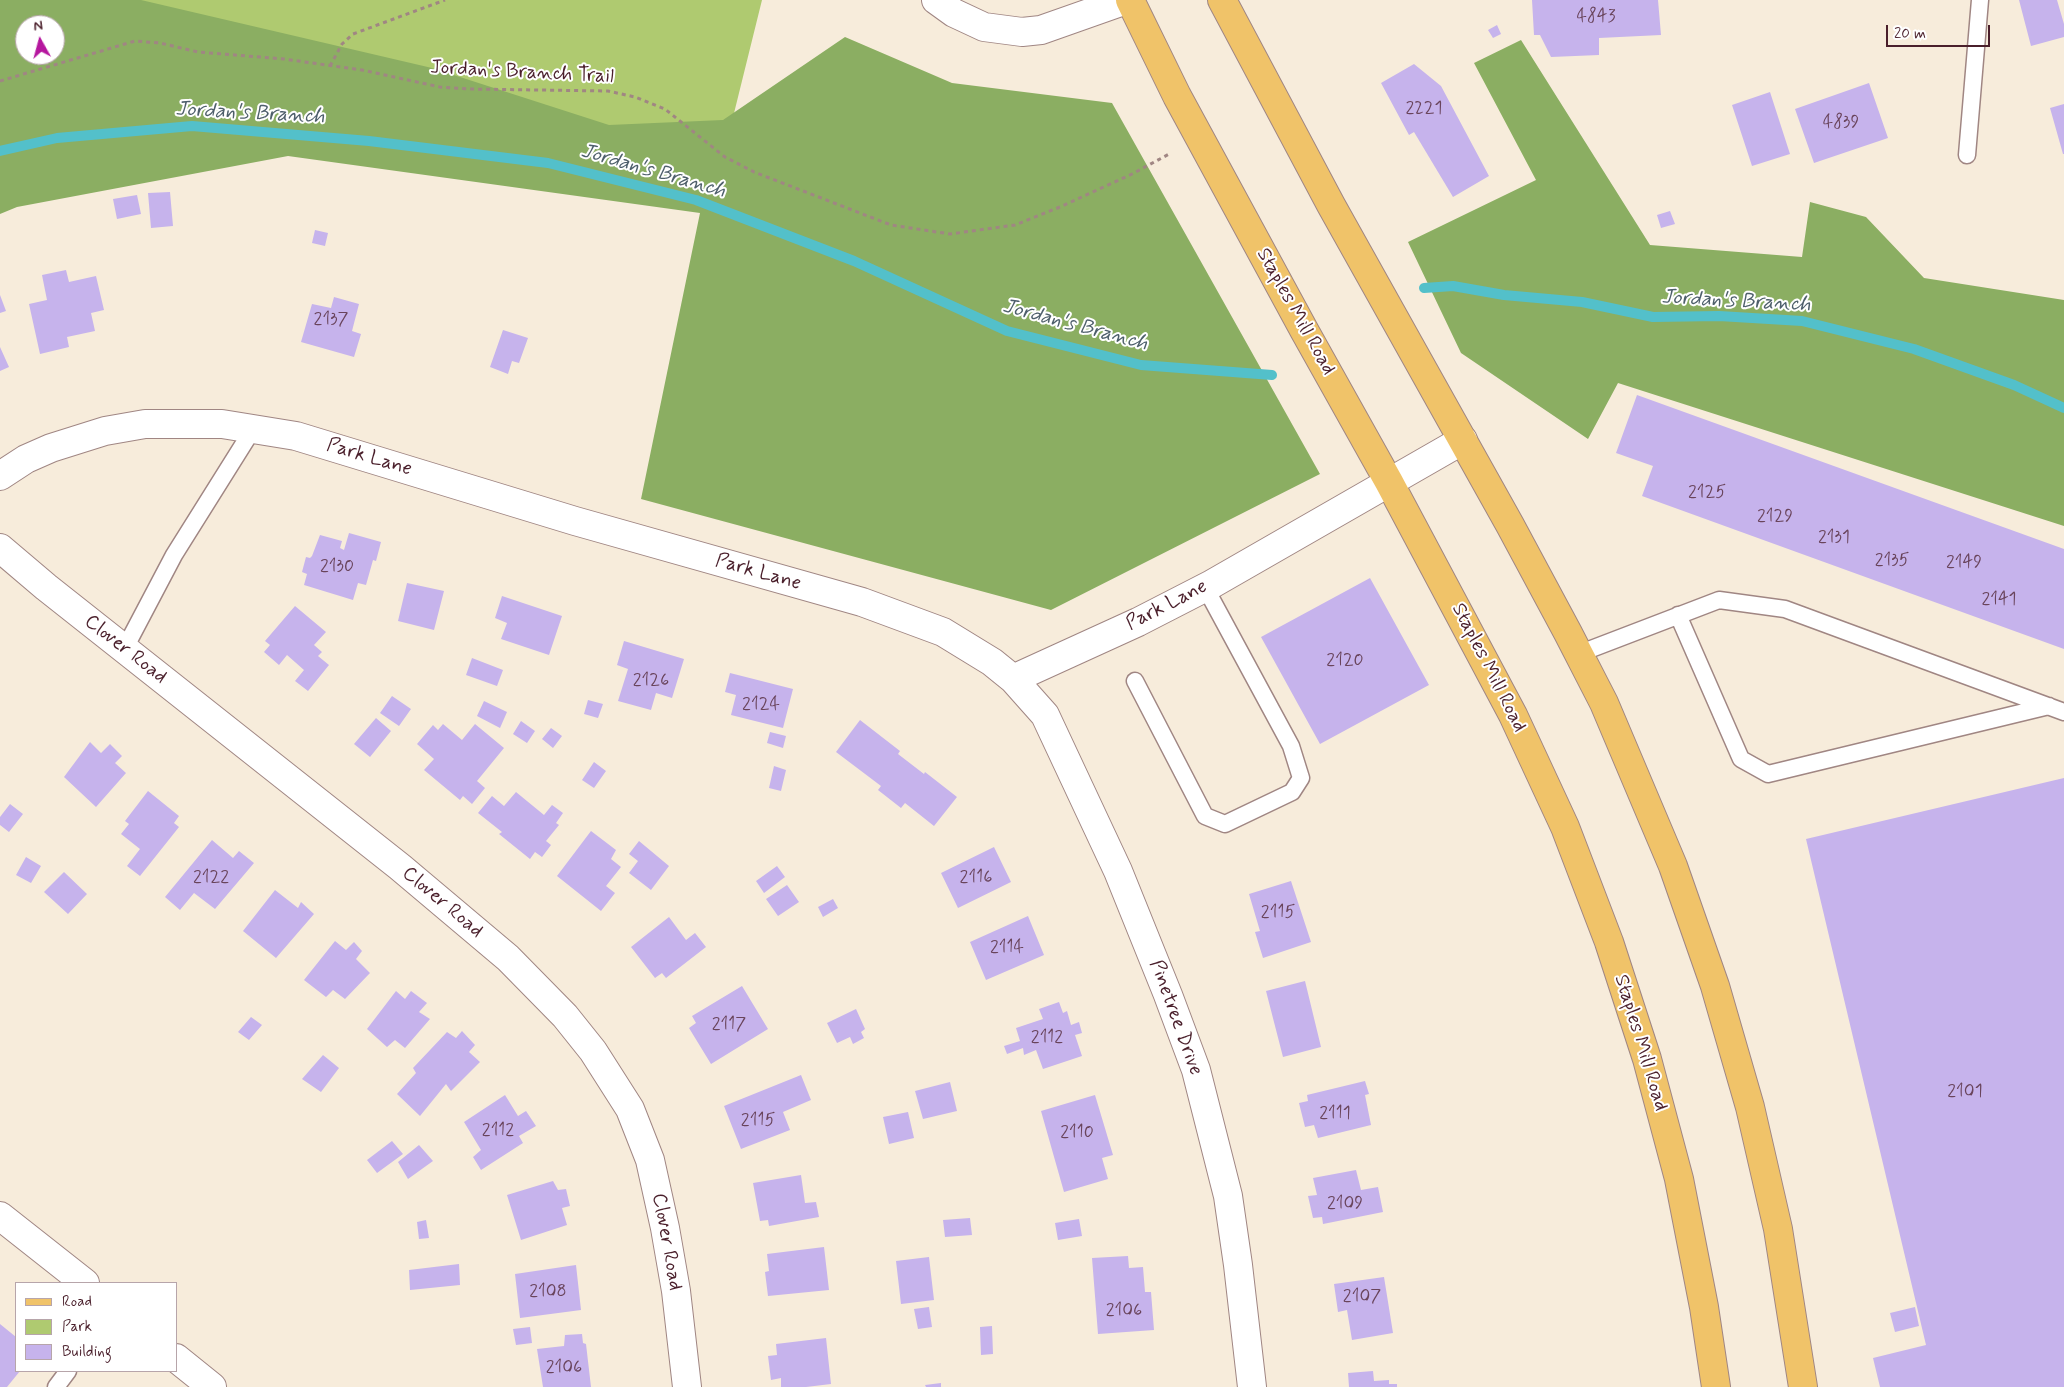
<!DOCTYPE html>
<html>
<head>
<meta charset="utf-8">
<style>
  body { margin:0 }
  #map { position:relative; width:2064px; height:1387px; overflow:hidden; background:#f7ecdb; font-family:Mynerve,sans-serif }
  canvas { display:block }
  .legend { position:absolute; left:15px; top:1282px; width:162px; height:90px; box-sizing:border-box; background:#fff; border:1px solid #b7a5aa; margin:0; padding:6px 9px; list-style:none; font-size:15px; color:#4a1f2b }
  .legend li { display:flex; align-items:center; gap:10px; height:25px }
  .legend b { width:25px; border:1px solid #b7a5aa }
  .north { position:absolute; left:15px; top:15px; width:50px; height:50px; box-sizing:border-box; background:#fff; border:1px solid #b7a5aa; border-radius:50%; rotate:353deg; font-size:14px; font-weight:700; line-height:20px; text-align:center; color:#4a1f2b }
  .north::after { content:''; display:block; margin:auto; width:18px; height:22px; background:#b5179e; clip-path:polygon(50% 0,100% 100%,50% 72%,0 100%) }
  .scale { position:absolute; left:1886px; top:25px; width:104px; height:22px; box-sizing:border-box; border:2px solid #4a1f2b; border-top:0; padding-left:6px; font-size:15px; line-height:18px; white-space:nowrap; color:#4a1f2b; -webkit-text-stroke:4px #fff; paint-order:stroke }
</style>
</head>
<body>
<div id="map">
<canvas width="2064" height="1387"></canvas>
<ul class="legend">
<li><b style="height:6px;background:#f0c369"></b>Road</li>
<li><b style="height:14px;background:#afca70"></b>Park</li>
<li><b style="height:14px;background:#c6b3ec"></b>Building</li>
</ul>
<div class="north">N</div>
<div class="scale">20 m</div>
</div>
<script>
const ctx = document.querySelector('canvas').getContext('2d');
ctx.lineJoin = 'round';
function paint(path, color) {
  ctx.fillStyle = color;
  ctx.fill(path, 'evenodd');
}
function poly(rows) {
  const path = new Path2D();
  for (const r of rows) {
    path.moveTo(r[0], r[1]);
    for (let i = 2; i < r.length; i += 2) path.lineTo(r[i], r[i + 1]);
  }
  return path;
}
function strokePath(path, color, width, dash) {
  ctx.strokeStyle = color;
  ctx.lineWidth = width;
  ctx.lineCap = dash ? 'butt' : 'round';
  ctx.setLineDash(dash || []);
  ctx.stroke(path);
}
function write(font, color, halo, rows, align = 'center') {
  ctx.font = font + ' Mynerve,sans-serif';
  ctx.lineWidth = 4;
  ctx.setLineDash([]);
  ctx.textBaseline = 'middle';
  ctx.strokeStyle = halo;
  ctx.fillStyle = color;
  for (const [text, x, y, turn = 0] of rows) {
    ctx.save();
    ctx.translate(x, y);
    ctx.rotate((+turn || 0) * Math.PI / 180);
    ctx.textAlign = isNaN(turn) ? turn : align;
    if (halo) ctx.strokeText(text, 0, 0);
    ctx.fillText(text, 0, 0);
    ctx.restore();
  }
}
const green = poly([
  [0,0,762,0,715,190,291,130,0,192],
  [25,25,55,25,55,55,25,55]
]);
const forest = poly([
  [0,0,141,0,432,68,609,125,723,120,845,37,952,83,1112,103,1320,474,1051,610,641,499,700,213,288,156,17,207,0,214],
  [25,25,55,25,55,55,25,55],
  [1521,40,1650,245,1802,257,1810,202,1866,217,1924,278,2064,300,2064,526,1618,383,1588,439,1461,353,1408,242,1536,180,1474,63]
]);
const stream = poly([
  [0,151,57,138,192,126,369,141,548,163,696,200,854,261,1007,331,1141,365,1272,375],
  [1424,288,1453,286,1504,295,1582,302,1653,317,1719,316,1802,321,1914,349,2014,385,2064,408]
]);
const building = poly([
  [1532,0,1658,0,1661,35,1599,38,1599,55,1551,57,1540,35,1534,35],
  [2019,0,2057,0,2064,24,2064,37,2031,46],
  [1497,25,1501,34,1493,38,1488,30],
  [1414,64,1441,86,1489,176,1453,197,1414,132,1409,135,1381,83],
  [1869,83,1888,138,1814,163,1795,109],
  [1770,92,1790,154,1752,166,1732,105],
  [2064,104,2064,154,2063,154,2050,108],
  [170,192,173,226,151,228,148,193],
  [137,195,141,214,117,219,113,199],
  [1670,211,1675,224,1661,228,1657,215],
  [315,230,328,233,325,246,312,243],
  [66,270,69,282,96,276,104,310,91,313,95,331,67,337,69,347,40,354,29,304,47,300,42,275],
  [0,295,6,311,0,313],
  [334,297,359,304,352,331,361,334,354,357,301,342,312,304,331,308],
  [503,330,528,338,519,363,512,361,508,374,490,367],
  [0,347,9,367,0,371],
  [1637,395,2064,549,2064,649,1642,496,1653,466,1616,453],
  [349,533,381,542,376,561,373,560,366,585,358,583,353,600,304,585,307,574,302,572,306,557,310,558,312,556,320,535,342,541,340,548,344,550],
  [1370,578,1429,685,1320,744,1261,637],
  [407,583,444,591,434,630,398,621],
  [502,596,562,616,549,655,501,639,507,623,495,618],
  [295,606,326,632,314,645,322,652,318,656,329,665,308,691,295,681,304,670,287,655,279,665,264,652,270,645,265,641],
  [624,641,684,659,672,698,656,693,651,710,618,701,628,669,617,665],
  [472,658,503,670,497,686,466,675],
  [730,673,793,689,783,728,731,715,736,695,725,692],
  [392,696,411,709,399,726,380,713],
  [588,700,603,704,598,718,584,714],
  [484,701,507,712,500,728,477,716],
  [376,718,391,731,370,757,354,744],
  [860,720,900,751,898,754,924,774,925,772,957,797,934,826,905,803,901,808,878,790,881,786,836,752],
  [521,721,535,731,527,743,513,734],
  [443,724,462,740,475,724,504,748,477,781,485,788,472,804,463,796,460,800,424,770,434,759,417,744,433,725,438,730],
  [551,728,562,736,553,748,542,739],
  [770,732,786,736,783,748,767,743],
  [90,742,101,753,110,744,122,756,115,763,126,773,96,807,64,777],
  [594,762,606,771,594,788,582,780],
  [774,766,786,770,781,791,769,788],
  [2064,778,2064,1387,1880,1387,1873,1358,1926,1345,1806,839],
  [148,791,179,816,174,823,179,827,140,876,127,866,140,849,121,834,129,824,125,821],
  [516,792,544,815,552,805,563,813,556,823,559,825,546,841,551,845,542,857,535,852,530,859,499,834,502,832,478,813,492,796,504,806],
  [10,804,23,814,9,832,0,825,0,817],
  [591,831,616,850,611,859,621,867,606,886,615,893,601,911,557,876],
  [212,840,233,858,239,851,254,863,215,909,194,893,180,910,165,897],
  [639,841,669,866,651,890,629,873,638,861,629,854],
  [994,847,1011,882,958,908,941,873],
  [26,857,41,866,31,883,16,875],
  [777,866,785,877,764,893,756,881],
  [64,872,87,894,68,914,44,892],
  [1291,881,1311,942,1263,958,1255,932,1260,931,1249,894],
  [787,885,799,902,778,916,766,899],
  [275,890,298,908,301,902,314,914,276,958,243,931],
  [833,899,838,908,823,917,818,907],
  [1028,916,1044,955,986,980,970,942],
  [669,917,686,940,695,933,706,947,666,978,662,973,655,978,631,947],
  [335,941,346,950,354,942,362,951,356,959,370,973,345,999,333,990,326,997,304,980],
  [1305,981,1321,1047,1283,1057,1266,991],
  [742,986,768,1029,711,1064,689,1028,696,1023,692,1016],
  [396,991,405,999,411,991,427,1003,419,1012,430,1019,405,1048,395,1040,387,1047,367,1029],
  [1059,1002,1063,1013,1067,1011,1071,1025,1079,1022,1082,1033,1075,1035,1082,1056,1043,1069,1036,1050,1024,1055,1023,1048,1007,1054,1004,1046,1020,1041,1016,1028,1043,1019,1039,1009],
  [856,1009,865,1029,861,1032,864,1038,853,1044,850,1037,837,1043,827,1023],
  [251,1017,262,1025,249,1040,238,1032],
  [462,1031,475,1045,469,1052,480,1062,451,1091,446,1084,420,1116,397,1094,416,1073,413,1068,447,1032,456,1038],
  [323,1055,339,1068,321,1092,302,1079],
  [801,1075,811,1100,783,1112,790,1130,741,1149,724,1106],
  [1365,1081,1369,1094,1365,1095,1371,1125,1318,1138,1314,1125,1305,1127,1299,1103,1308,1101,1307,1095],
  [950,1082,957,1111,923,1119,915,1091],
  [505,1095,518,1116,526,1111,536,1126,519,1136,523,1143,481,1170,473,1157,481,1150,464,1122],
  [1095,1095,1113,1155,1102,1158,1108,1179,1064,1192,1041,1111],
  [908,1112,914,1138,889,1144,883,1117],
  [392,1141,403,1154,377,1173,367,1160],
  [419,1145,433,1161,408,1179,398,1162],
  [1356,1170,1361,1190,1378,1187,1383,1212,1323,1224,1322,1217,1313,1218,1308,1196,1317,1195,1313,1178],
  [801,1175,805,1203,816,1202,819,1217,769,1226,768,1220,760,1221,753,1183],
  [553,1181,558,1190,566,1189,570,1206,562,1208,567,1225,521,1240,507,1195],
  [970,1218,972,1235,945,1237,943,1220],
  [1079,1219,1082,1236,1058,1240,1055,1223],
  [426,1220,429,1238,419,1239,417,1222],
  [824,1247,829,1290,768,1296,765,1272,769,1271,767,1254],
  [1128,1256,1129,1268,1143,1267,1145,1292,1151,1292,1154,1330,1098,1334,1092,1258],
  [929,1257,934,1300,901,1304,896,1261],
  [459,1264,460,1285,410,1290,409,1270],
  [576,1265,581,1310,520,1318,515,1274],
  [1384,1277,1393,1333,1352,1340,1347,1310,1338,1312,1334,1284],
  [929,1307,932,1327,918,1329,914,1309],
  [1915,1307,1919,1326,1895,1332,1890,1313],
  [0,1324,16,1337,16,1371,20,1371,7,1387,0,1387],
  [992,1326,993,1354,981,1355,980,1327],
  [530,1327,532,1343,516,1345,513,1329],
  [582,1334,583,1343,586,1344,591,1387,543,1387,537,1349,564,1346,565,1335],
  [826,1338,831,1384,806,1387,781,1387,781,1378,771,1380,768,1356,777,1355,776,1344],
  [1373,1371,1374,1381,1389,1380,1389,1384,1397,1384,1397,1387,1349,1387,1348,1373],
  [941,1383,941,1387,926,1387,925,1385]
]);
const path = poly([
  [330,66,342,44,353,34,445,0],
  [0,81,135,41,160,43,198,52,284,59,362,70,440,87,468,89,608,91,635,97,665,109,725,157,754,172,891,225,950,234,1015,225,1060,207,1132,174,1171,153]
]);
const lane = poly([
  [1967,155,1980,0],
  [1678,615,1741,759,1768,774,2049,706],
  [124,650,174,555,253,429],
  [1578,654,1719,600,1785,609,2064,712],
  [1135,681,1205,816,1225,824,1292,792,1301,778,1291,746,1205,587],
  [56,1387,68,1371]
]);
const street = poly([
  [936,0,954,13,984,27,1022,32,1041,30,1126,0],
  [0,476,26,459,51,448,105,431,145,424,222,424,296,436,575,521,862,602,943,632,992,662,1013,679,1138,622,1212,584,1463,440],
  [0,548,46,587,400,867,508,958,565,1016,593,1051,630,1109,650,1160,665,1228,676,1291,687,1387],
  [1013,679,1045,715,1118,871,1168,995,1196,1070,1228,1196,1238,1265,1252,1387],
  [0,1216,85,1283],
  [176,1358,212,1387]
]);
const primary = poly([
  [1130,0,1177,96,1304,330,1389,482,1513,715,1565,827,1609,942,1647,1059,1679,1179,1704,1307,1716,1387],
  [1222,0,1331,205,1510,525,1568,633,1604,703,1673,866,1715,986,1750,1107,1778,1229,1803,1387]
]);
const numberNames = [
  ["4843",1596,17],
  ["2221",1424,109],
  ["4839",1841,123],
  ["2137",331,320],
  ["2125",1707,493],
  ["2129",1775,517],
  ["2131",1834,538],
  ["2135",1892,561],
  ["2149",1964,563],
  ["2130",337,567],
  ["2141",1999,600],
  ["2120",1345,661],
  ["2126",651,681],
  ["2124",761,705],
  ["2122",211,878],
  ["2116",976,878],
  ["2115",1278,913],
  ["2114",1007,948],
  ["2117",729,1025],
  ["2112",1047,1038],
  ["2101",1965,1092],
  ["2111",1335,1114],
  ["2115",758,1121],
  ["2112",498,1131],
  ["2110",1077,1133],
  ["2109",1345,1204],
  ["2108",548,1292],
  ["2107",1362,1297],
  ["2106",1124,1311],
  ["2106",564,1368]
];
const streetNames = [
  ["Jordan's Branch Trail",522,73,3],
  ["Staples Mill Road",1295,312,61],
  ["Park Lane",369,458,17],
  ["Park Lane",758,573,16],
  ["Park Lane",1167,606,-27],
  ["Clover Road",125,650,38],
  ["Staples Mill Road",1488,668,63],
  ["Clover Road",442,903,40],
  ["Pinetree Drive",1175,1018,70],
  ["Staples Mill Road",1640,1043,73],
  ["Clover Road",666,1242,80]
];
const waterNames = [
  ["Jordan's Branch",250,114,3],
  ["Jordan's Branch",653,172,16],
  ["Jordan's Branch",1736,302,3],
  ["Jordan's Branch",1075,326,15]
];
paint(green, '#afca70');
paint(forest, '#8bae62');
strokePath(stream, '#53c0ca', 10);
paint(building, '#c6b3ec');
strokePath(lane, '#a08683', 19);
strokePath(street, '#a08683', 30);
strokePath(primary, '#a08683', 30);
strokePath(path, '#a08683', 3, [4, 4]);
strokePath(lane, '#fff', 16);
strokePath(street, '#fff', 28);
strokePath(primary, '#f0c369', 28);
write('18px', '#69445b', null, numberNames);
write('20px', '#4a1f2b', '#fff', streetNames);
write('italic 21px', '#4e5f6b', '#fff', waterNames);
</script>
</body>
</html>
